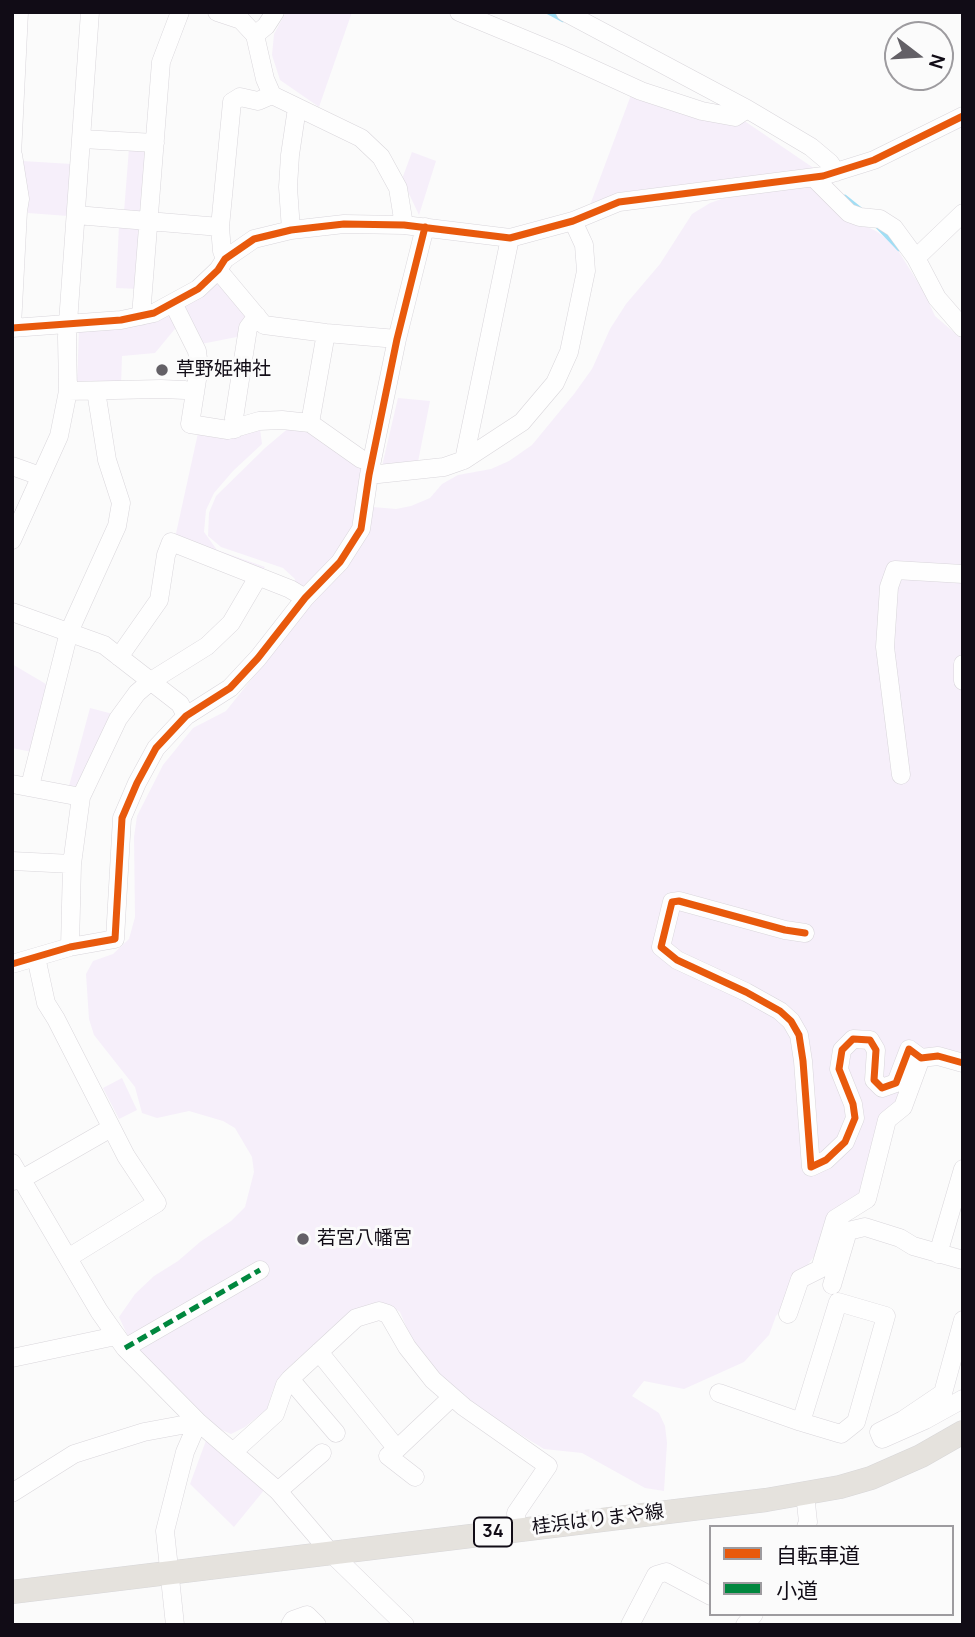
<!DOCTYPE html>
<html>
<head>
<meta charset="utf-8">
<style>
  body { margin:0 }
  #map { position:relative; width:975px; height:1637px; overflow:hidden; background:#fbfbfb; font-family:Manrope,"Noto Sans JP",sans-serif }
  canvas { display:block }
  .frame { position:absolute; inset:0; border:14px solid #110c16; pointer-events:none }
  .legend { position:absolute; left:709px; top:1525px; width:245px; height:91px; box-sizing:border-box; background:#fbfbfb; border:2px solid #9d9b9f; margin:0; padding:9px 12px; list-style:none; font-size:21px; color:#110c16 }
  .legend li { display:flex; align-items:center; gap:14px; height:35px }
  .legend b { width:35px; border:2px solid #9d9b9f }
  .north { position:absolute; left:884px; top:21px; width:70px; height:70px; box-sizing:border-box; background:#fbfbfb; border:2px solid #9d9b9f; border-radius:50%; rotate:107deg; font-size:19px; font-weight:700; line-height:28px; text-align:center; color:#110c16 }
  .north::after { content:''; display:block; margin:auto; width:24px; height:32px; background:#636066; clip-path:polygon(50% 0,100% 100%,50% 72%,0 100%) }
</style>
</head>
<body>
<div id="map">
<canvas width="975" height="1637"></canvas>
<div class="frame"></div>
<ul class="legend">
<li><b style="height:9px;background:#e8590c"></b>自転車道</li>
<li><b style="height:9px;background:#00873e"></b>小道</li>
</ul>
<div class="north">N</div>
</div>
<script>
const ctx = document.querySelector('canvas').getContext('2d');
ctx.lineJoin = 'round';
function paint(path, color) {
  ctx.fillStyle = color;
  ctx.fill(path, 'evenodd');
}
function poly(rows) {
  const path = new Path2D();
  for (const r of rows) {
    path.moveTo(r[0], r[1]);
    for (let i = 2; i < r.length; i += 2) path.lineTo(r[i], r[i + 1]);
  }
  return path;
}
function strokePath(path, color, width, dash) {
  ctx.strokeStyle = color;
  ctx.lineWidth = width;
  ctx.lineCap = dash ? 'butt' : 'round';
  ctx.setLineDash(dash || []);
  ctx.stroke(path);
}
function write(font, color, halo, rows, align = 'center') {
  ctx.font = font + ' Manrope,"Noto Sans JP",sans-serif';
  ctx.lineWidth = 6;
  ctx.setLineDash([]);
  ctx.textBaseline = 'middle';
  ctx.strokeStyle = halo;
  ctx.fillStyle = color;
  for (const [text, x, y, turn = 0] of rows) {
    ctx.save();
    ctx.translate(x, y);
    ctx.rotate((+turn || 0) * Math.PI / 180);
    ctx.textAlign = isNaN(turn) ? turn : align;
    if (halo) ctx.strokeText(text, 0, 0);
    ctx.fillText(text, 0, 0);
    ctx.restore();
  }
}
const green = poly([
  [286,12,352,12,319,107,280,80,272,55,274,34],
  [631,95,717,118,746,122,815,169,624,192,590,205],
  [129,148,149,150,145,214,124,212],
  [412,152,436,161,419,215,402,179],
  [22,161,72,164,68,216,28,213],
  [805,180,863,225,876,231,894,244,924,292,935,316,963,340,963,1052,944,1053,900,1089,877,1154,852,1209,809,1263,801,1284,776,1316,769,1335,744,1362,684,1389,644,1381,632,1396,659,1413,665,1426,667,1443,664,1491,645,1488,582,1453,544,1449,459,1397,420,1359,400,1312,391,1306,371,1306,300,1357,283,1373,273,1390,267,1409,245,1427,231,1434,215,1427,131,1343,119,1317,135,1294,154,1276,178,1261,200,1242,231,1221,245,1207,254,1172,252,1157,235,1128,223,1121,189,1111,157,1118,142,1113,135,1087,94,1035,89,1019,86,974,93,961,113,954,129,939,135,917,134,837,137,816,163,765,193,728,226,711,250,681,265,662,295,603,295,579,283,568,221,547,208,536,209,513,216,496,265,448,291,426,306,428,362,466,373,507,396,509,411,506,430,498,442,484,458,475,491,469,509,461,532,445,574,394,592,369,610,329,626,304,660,264,692,214,710,203,765,184],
  [119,225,142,227,139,289,116,288],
  [218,277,247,312,242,336,201,344,180,308],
  [171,310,179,324,155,353,122,356,121,386,77,385,79,329],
  [398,398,430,401,418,462,382,466],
  [260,429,262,444,233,471,214,493,206,510,204,532,217,550,265,567,258,577,175,538,198,433],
  [12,664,51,687,32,752,12,748],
  [90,708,113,714,79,787,69,786],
  [122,1078,137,1110,119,1119,103,1088],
  [208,1435,265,1489,234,1527,190,1484]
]);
const stream = poly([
  [548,12,563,20],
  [845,197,860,209],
  [876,225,899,249]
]);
const minor = poly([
  [217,12,241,20,255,35,265,79,272,95,361,138,381,157,398,188,404,225],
  [459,12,558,53,641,91,702,111,735,117,747,109],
  [565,12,747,109,811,147,830,163,836,172],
  [255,35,266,26,275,12],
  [82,139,155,143],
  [12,155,19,12],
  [814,178,849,213,860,217,880,219,894,228,916,258,937,298,963,328],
  [12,211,18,211,20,199,13,155],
  [76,215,220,227],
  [291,230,288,187,290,155,297,108],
  [916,258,963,213],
  [225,259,222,251,220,227,232,102,240,97,258,101,272,95],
  [218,270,264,325,326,333,397,339],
  [173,303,197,351,199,367,190,424,228,430,259,421,282,420,310,423],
  [141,316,161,62,180,12],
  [12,326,18,211],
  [12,328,121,320,154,313,198,289,218,270,225,259,254,239,291,230,344,224,404,225,510,238,573,221,619,202,823,176,874,160,963,116],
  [326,333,310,423,361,459,371,462],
  [68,391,161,389,185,390,195,393],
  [235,429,234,418,248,328,257,316],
  [464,460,510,238],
  [12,466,40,476],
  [369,475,444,467,464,460,522,422,555,383,569,352,586,271,584,245,573,221],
  [12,540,59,436,68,391,67,337,90,12],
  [12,612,104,645,180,704,186,716],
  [119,657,159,600,166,555,171,542,290,589,305,598],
  [963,664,963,681],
  [901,775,885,647,889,587,895,570,963,574],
  [12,784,81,797,72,864],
  [30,786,69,632,117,526,121,503,107,460,96,391],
  [81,797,118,719,137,693,151,681,207,646,231,623,258,577],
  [12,861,72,864,70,947],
  [805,933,785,930,679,901,672,902,661,947,677,960,746,992,780,1011,791,1021,799,1035,803,1061,811,1167,826,1160,845,1142,855,1118,853,1104,839,1069,842,1050,853,1039,870,1040,876,1050,874,1080,882,1088,896,1083,909,1049,921,1058,938,1056,963,1063],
  [36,957,46,1003,56,1019,126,1156,157,1203,68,1258],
  [12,964,70,947,115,939,122,818,137,783,156,748,186,716,230,688,258,658,305,598,340,562,361,529,369,475,397,339,425,227],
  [12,1163,99,1311,125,1348,198,1422,278,1491,330,1552,405,1625],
  [13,1181,22,1179,111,1128],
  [938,1254,963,1169],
  [832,1285,848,1231,865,1227,900,1238,913,1246,963,1260],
  [788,1314,800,1279,820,1269,835,1219,867,1199,887,1120,903,1107,921,1058],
  [963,1320,943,1393,903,1420,879,1432,882,1439,925,1420,963,1399],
  [125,1348,260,1270],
  [319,1352,397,1449,452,1397],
  [12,1358,116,1336],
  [290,1379,336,1433],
  [719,1393,801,1422,841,1434,856,1422,886,1316,838,1302,801,1422],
  [397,1449,388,1456,415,1477],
  [233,1452,275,1414,285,1385,290,1379,356,1318,379,1311,388,1314,407,1347,433,1380,464,1407,548,1466,516,1513,517,1529],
  [278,1491,322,1453],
  [12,1493,74,1454,144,1432,198,1422],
  [805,1494,808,1522,806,1527],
  [175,1625,165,1531,185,1452,198,1422],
  [290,1625,293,1620,307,1615,317,1625],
  [630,1625,656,1575,666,1572,711,1596],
  [745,1625,754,1614]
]);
const major = poly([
  [12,1592,766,1500,840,1487,871,1478,921,1456,963,1432]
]);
const quiet = poly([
  [125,1348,260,1270]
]);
const cycleway = poly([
  [12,328,121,320,154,313,198,289,218,270,225,259,254,239,291,230,344,224,404,225,510,238,573,221,619,202,823,176,874,160,963,116],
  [805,933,785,930,679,901,672,902,661,947,677,960,746,992,780,1011,791,1021,799,1035,803,1061,811,1167,826,1160,845,1142,855,1118,853,1104,839,1069,842,1050,853,1039,870,1040,876,1050,874,1080,882,1088,896,1083,909,1049,921,1058,938,1056,963,1063],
  [12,964,70,947,115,939,122,818,137,783,156,748,186,716,230,688,258,658,305,598,340,562,361,529,369,475,397,339,425,227]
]);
const markers = [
  [162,370,7,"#636066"],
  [303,1239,7,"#636066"]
];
const shields = [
  [493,1532,38]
];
const shieldNames = [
  ["34",493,1532]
];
const poiNames = [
  ["草野姫神社",176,370],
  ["若宮八幡宮",317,1239]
];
const streetNames = [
  ["桂浜はりまや線",598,1520,-7]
];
paint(green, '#f6effa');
strokePath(stream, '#a0def5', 4.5);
strokePath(minor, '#d9d6db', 19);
strokePath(major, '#d7d6d8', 24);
strokePath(minor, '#fefefe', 18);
strokePath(major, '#e5e2dd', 23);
strokePath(quiet, '#00873e', 5, [10, 5]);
strokePath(cycleway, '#e8590c', 7);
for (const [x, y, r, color] of markers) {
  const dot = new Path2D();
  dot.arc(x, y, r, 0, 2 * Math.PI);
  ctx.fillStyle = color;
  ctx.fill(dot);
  strokePath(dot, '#fbfbfb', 2.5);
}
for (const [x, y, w] of shields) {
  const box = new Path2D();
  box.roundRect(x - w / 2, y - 14.5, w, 29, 5);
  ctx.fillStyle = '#fbfbfb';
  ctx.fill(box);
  strokePath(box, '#110c16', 2);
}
write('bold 18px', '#110c16', null, shieldNames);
write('19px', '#110c16', '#fbfbfb', poiNames, 'left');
write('19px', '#110c16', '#fbfbfb', streetNames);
</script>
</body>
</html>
